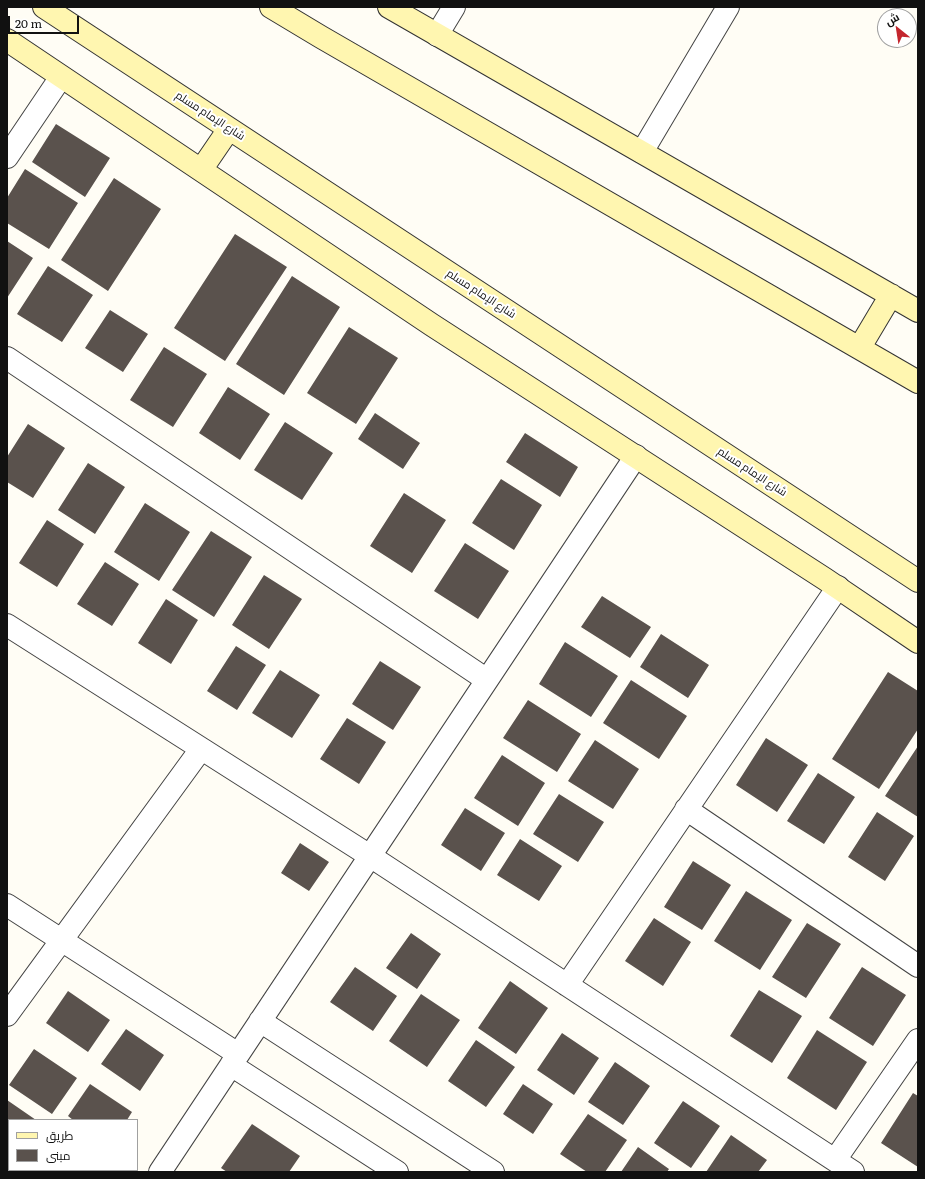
<!DOCTYPE html>
<html>
<head>
<meta charset="utf-8">
<style>
  body { margin:0 }
  #map { position:relative; width:925px; height:1179px; overflow:hidden; background:#fffdf5; font-family:Literata,Cairo,serif }
  canvas { display:block }
  .frame { position:absolute; inset:0; border:8px solid #111; pointer-events:none }
  .legend { position:absolute; left:8px; top:1119px; width:130px; height:52px; box-sizing:border-box; background:#fff; border:1px solid #a0a0a0; margin:0; padding:5px 7px; list-style:none; font-size:12px; color:#111 }
  .legend li { display:flex; align-items:center; gap:8px; height:20px }
  .legend b { width:20px; border:1px solid #a0a0a0 }
  .north { position:absolute; left:877px; top:8px; width:40px; height:40px; box-sizing:border-box; background:#fff; border:1px solid #a0a0a0; border-radius:50%; rotate:330deg; font-size:11px; font-weight:700; line-height:16px; text-align:center; color:#111 }
  .north::after { content:''; display:block; margin:auto; width:14px; height:18px; background:#c4262e; clip-path:polygon(50% 0,100% 100%,50% 72%,0 100%) }
  .scale { position:absolute; left:8px; top:16px; width:71px; height:18px; box-sizing:border-box; border:2px solid #111; border-top:0; padding-left:5px; font-size:12px; line-height:14px; white-space:nowrap; color:#111; -webkit-text-stroke:3px #fff; paint-order:stroke }
</style>
</head>
<body>
<div id="map">
<canvas width="925" height="1179"></canvas>
<div class="frame"></div>
<ul class="legend">
<li><b style="height:5px;background:#fff6b0"></b>طريق</li>
<li><b style="height:11px;background:#5a524d"></b>مبنى</li>
</ul>
<div class="north">ش</div>
<div class="scale">20 m</div>
</div>
<script>
const ctx = document.querySelector('canvas').getContext('2d');
ctx.lineJoin = 'round';
function paint(path, color) {
  ctx.fillStyle = color;
  ctx.fill(path, 'evenodd');
}
function poly(rows) {
  const path = new Path2D();
  for (const r of rows) {
    path.moveTo(r[0], r[1]);
    for (let i = 2; i < r.length; i += 2) path.lineTo(r[i], r[i + 1]);
  }
  return path;
}
function strokePath(path, color, width, dash) {
  ctx.strokeStyle = color;
  ctx.lineWidth = width;
  ctx.lineCap = dash ? 'butt' : 'round';
  ctx.setLineDash(dash || []);
  ctx.stroke(path);
}
function write(font, color, halo, rows, align = 'center') {
  ctx.font = font + ' Literata,Cairo,serif';
  ctx.lineWidth = 4;
  ctx.setLineDash([]);
  ctx.textBaseline = 'middle';
  ctx.strokeStyle = halo;
  ctx.fillStyle = color;
  for (const [text, x, y, turn = 0] of rows) {
    ctx.save();
    ctx.translate(x, y);
    ctx.rotate((+turn || 0) * Math.PI / 180);
    ctx.textAlign = isNaN(turn) ? turn : align;
    if (halo) ctx.strokeText(text, 0, 0);
    ctx.fillText(text, 0, 0);
    ctx.restore();
  }
}
const building = poly([
  [56,124,110,158,85,197,32,162],
  [25,169,78,203,49,249,7,223,7,198],
  [114,178,161,209,108,291,61,260],
  [235,234,287,267,225,361,174,328],
  [7,241,33,258,7,298],
  [48,266,93,295,62,342,17,314],
  [292,276,340,307,284,395,236,364],
  [110,310,148,334,123,372,85,348],
  [349,327,398,358,356,424,307,393],
  [164,347,207,374,173,427,130,400],
  [228,387,270,414,240,460,199,433],
  [375,413,420,443,403,469,358,439],
  [285,422,333,453,302,500,254,470],
  [28,424,65,448,33,498,7,482,7,457],
  [525,433,578,467,560,497,506,462],
  [88,463,125,487,95,534,58,510],
  [501,479,542,505,514,550,472,523],
  [404,493,446,520,412,573,370,546],
  [145,503,190,532,159,581,114,552],
  [47,520,84,544,57,587,19,563],
  [211,531,252,557,214,617,172,590],
  [465,543,509,571,478,619,434,591],
  [105,562,139,584,112,626,77,604],
  [264,575,302,599,269,649,232,625],
  [602,596,651,627,630,658,581,627],
  [166,599,198,620,171,664,138,643],
  [661,634,709,665,688,698,640,667],
  [565,642,618,676,591,717,539,684],
  [236,646,266,665,237,710,207,691],
  [380,661,421,687,393,730,352,704],
  [280,670,320,695,292,738,252,713],
  [888,672,918,691,918,729,879,789,832,759],
  [631,680,687,716,659,759,603,723],
  [528,700,581,734,557,772,503,738],
  [347,718,386,742,359,784,320,759],
  [766,738,808,765,777,812,736,785],
  [595,740,639,769,613,809,568,781],
  [918,746,918,817,885,796],
  [502,755,545,783,518,826,474,798],
  [818,773,855,797,824,844,787,821],
  [559,794,604,822,578,862,533,834],
  [465,808,505,833,481,871,441,845],
  [877,812,914,836,885,881,848,857],
  [520,839,562,866,539,901,497,875],
  [300,843,329,862,309,891,281,873],
  [693,861,731,885,702,930,664,907],
  [746,891,792,920,760,970,714,941],
  [654,918,691,942,663,986,625,961],
  [807,923,841,944,806,998,772,977],
  [411,933,441,954,417,989,386,968],
  [355,967,397,996,373,1031,330,1002],
  [862,967,906,995,873,1046,829,1018],
  [510,981,548,1008,516,1054,478,1028],
  [759,990,802,1016,772,1063,730,1036],
  [68,991,110,1020,88,1052,46,1023],
  [421,994,460,1020,427,1067,389,1041],
  [126,1029,164,1055,140,1091,101,1064],
  [817,1030,867,1062,836,1110,787,1078],
  [562,1033,599,1058,574,1095,537,1070],
  [476,1040,515,1067,486,1107,448,1081],
  [34,1049,77,1078,52,1114,9,1085],
  [615,1062,650,1086,623,1125,588,1102],
  [90,1084,132,1112,127,1120,73,1120,68,1116],
  [523,1084,553,1104,533,1134,503,1114],
  [913,1093,918,1096,918,1167,881,1143],
  [7,1100,36,1120,9,1120,9,1165,7,1164],
  [683,1101,720,1126,691,1168,654,1143],
  [588,1114,627,1140,605,1172,587,1172,560,1154],
  [252,1124,300,1156,289,1172,227,1172,221,1168],
  [731,1135,767,1160,758,1172,706,1172],
  [638,1147,669,1169,667,1172,621,1172],
  [32,1170,96,1170,97,1171,96,1172,31,1172]
]);
const street = poly([
  [437,35,454,7],
  [642,152,728,7],
  [7,157,61,77],
  [7,358,487,680],
  [7,625,370,856,853,1172],
  [686,809,918,966],
  [7,905,238,1054],
  [567,985,838,587],
  [7,1015,201,749],
  [260,1021,493,1172],
  [231,1065,397,1172],
  [835,1160,918,1040],
  [160,1172,636,456]
]);
const secondary = poly([
  [44,7,918,581],
  [271,7,321,37,918,382],
  [389,7,918,311],
  [7,40,432,325,825,579,918,642],
  [201,170,229,129],
  [860,347,891,295]
]);
const streetNames = [
  ["شارع الإمام مسلم",210,116,33],
  ["شارع الإمام مسلم",481,294,33],
  ["شارع الإمام مسلم",752,472,33]
];
paint(building, '#5a524d');
strokePath(street, '#444', 24);
strokePath(secondary, '#333', 24);
strokePath(street, '#fff', 22);
strokePath(secondary, '#fff6b0', 22);
write('11px', '#111', '#fff', streetNames);
</script>
</body>
</html>
